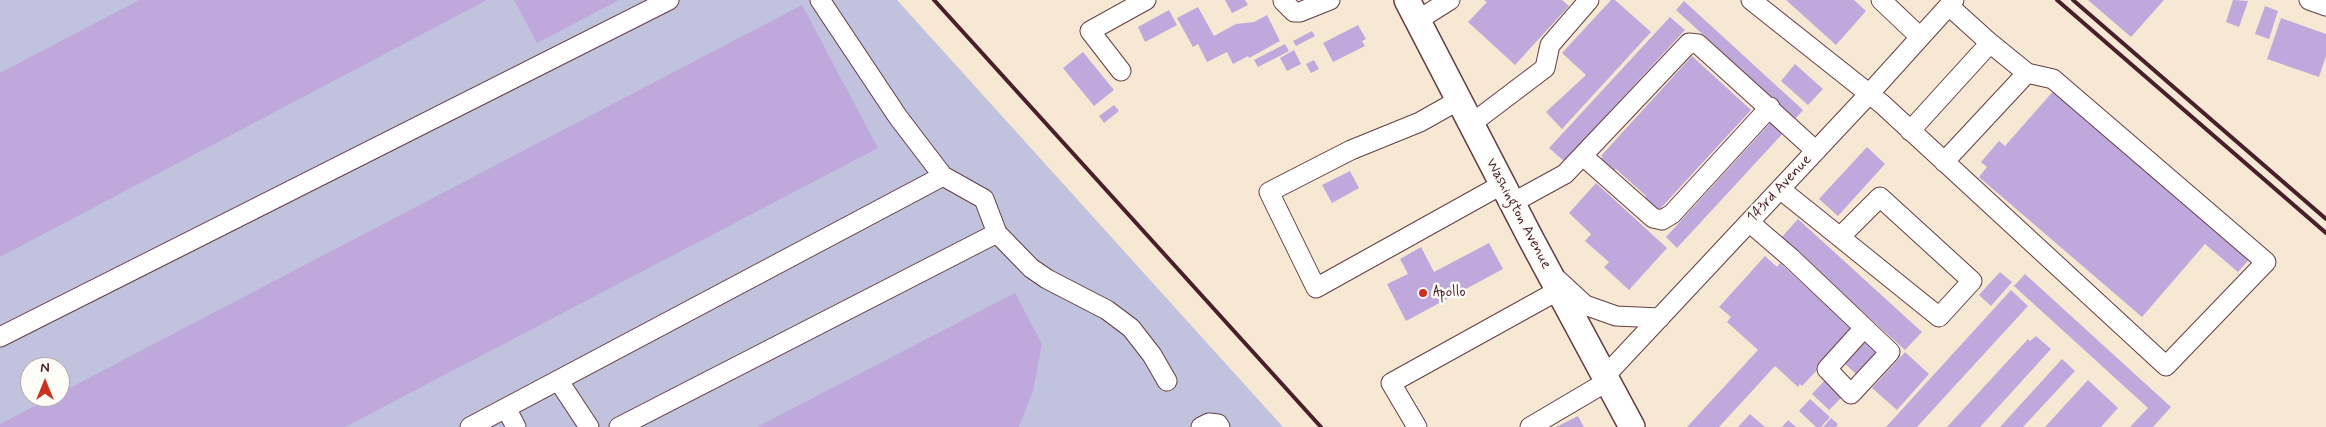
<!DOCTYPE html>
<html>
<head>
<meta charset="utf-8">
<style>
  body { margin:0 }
  #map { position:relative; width:2326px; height:427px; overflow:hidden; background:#f7e8d3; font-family:Mynerve,sans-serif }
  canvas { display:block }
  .north { position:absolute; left:20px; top:357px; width:50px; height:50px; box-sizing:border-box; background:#fdfcf7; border:1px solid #b5a4a5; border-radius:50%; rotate:0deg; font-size:14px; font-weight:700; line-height:20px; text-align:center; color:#4a1f2b }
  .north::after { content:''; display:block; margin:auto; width:18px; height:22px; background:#c8321e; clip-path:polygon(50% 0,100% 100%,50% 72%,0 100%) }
</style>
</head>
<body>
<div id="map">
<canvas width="2326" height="427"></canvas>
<div class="north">N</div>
</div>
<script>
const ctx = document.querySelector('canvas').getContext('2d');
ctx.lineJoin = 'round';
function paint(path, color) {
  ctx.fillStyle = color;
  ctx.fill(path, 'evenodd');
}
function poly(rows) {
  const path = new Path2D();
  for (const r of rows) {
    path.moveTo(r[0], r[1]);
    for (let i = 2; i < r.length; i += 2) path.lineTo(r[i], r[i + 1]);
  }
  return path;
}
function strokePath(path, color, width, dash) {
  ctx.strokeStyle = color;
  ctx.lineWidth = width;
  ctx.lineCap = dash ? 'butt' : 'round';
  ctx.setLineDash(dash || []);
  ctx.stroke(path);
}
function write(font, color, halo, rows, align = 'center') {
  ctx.font = font + ' Mynerve,sans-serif';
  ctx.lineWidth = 5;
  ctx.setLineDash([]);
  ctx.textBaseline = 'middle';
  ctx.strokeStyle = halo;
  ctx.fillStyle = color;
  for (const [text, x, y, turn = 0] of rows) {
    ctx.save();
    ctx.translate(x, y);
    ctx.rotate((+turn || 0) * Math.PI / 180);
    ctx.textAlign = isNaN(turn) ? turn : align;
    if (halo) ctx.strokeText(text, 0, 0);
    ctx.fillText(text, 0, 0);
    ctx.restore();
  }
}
const industrial = poly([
  [0,0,897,0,1283,427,0,427],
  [30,367,60,367,60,397,30,397]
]);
const building = poly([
  [139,0,487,0,0,257,0,73],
  [514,0,619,0,537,43],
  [1225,0,1245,0,1248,5,1232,13],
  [1484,0,1562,0,1569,6,1515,65,1468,22,1487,2],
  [1611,0,1615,0,1651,32,1562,129,1546,112,1586,75,1562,53],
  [1786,0,1854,0,1866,11,1836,45],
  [2088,0,2164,0,2131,37],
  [2233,0,2248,1,2239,27,2226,22],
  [1684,1,1803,110,1795,119,1676,10],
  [802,5,878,148,345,427,0,427,0,424,52,397,60,397,60,393],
  [2265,6,2278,11,2269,39,2255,34],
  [1198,7,1214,36,1236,24,1254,22,1267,15,1280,41,1249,58,1248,56,1233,64,1227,52,1207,62,1198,44,1193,47,1177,18],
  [1169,10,1177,25,1145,42,1138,27],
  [1670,17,1685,30,1564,161,1549,148],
  [2281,18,2326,34,2326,56,2319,77,2267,59],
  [1358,25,1366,39,1362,41,1365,46,1333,62,1323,43],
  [1312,31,1315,36,1296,46,1293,41],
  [1285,44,1289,51,1258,67,1254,60],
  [1294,50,1301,64,1287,71,1280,58],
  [1083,52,1114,90,1094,106,1063,68],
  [1692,56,1751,110,1660,209,1658,208,1656,210,1643,199,1646,196,1616,169,1614,171,1600,159,1603,157,1601,156],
  [1314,60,1319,69,1311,73,1306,64],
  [1795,64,1823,89,1808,105,1781,81],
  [2056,88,2252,256,2238,272,2205,244,2142,317,1979,177,1987,167,1981,162,1999,141,2005,146],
  [1114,105,1119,111,1104,123,1099,116],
  [1773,120,1785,131,1677,248,1666,237],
  [1867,147,1885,164,1838,216,1819,199],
  [1350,171,1359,188,1332,203,1322,185],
  [1596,183,1667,248,1629,290,1604,267,1609,262,1585,241,1591,234,1569,213],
  [1798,219,1922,332,1905,350,1781,238],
  [1489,243,1503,269,1406,321,1387,284,1408,274,1400,259,1421,247,1434,272],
  [1765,256,1777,267,1780,263,1852,328,1818,365,1820,367,1802,386,1800,384,1798,387,1775,366,1719,427,1687,427,1758,350,1727,322,1731,317,1719,307],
  [2000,272,2012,282,1991,306,1979,295],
  [2025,274,2171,407,2153,427,2130,427,2148,408,2014,286],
  [2011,290,2028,306,1917,427,1886,427],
  [1015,293,1042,344,1033,391,1019,427,757,427],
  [1866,335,1881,348,1857,375,1842,361],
  [2036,336,2051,349,1980,427,1947,427,2028,339,2030,341],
  [1905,352,1929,374,1897,410,1872,388],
  [2062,359,2075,371,2023,427,2000,427],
  [1825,380,1843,396,1829,410,1812,394],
  [2088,380,2118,408,2101,427,2045,427],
  [1810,399,1830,417,1821,427,1816,427,1799,411],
  [1750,414,1765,427,1738,427],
  [1578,416,1584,427,1556,427],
  [1831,418,1838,424,1836,427,1823,427],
  [1788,420,1796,427,1782,427]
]);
const minor = poly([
  [1751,0,1882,104,2166,366,2266,262,2053,79,2027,73],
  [1881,0,1920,37],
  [2309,0,2326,6],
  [1283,1,1294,12,1300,12,1330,0],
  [1418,20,1450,0],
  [1121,71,1090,31,1146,0],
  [1459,100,1420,122,1351,150,1269,192,1316,288,1503,184],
  [1471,124,1545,68,1550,45,1589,0],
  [1910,131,1990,43,1949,6],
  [1583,156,1653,218,1662,220,1672,214,1770,107],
  [1944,162,2027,73,1990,43],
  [1780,189,1810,213,1939,317,1972,281,1880,197,1840,237],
  [1512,203,1565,174,1689,43,1698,44,1816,151],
  [1749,222,1791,258,1890,352,1851,394,1827,369,1864,328],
  [997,233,1031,268,1047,279,1107,310,1131,328,1152,355,1167,381],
  [1558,280,1585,305,1616,316,1660,318],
  [0,337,669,0],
  [1605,376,1869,94,1954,0],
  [558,380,589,427],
  [506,408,516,427],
  [470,427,943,176],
  [619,427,997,233,984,199,943,176,898,117,820,0],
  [1201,427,1209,423,1218,424,1220,427],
  [1417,427,1391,383,1559,290],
  [1530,427,1608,381]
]);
const major = poly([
  [1407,0,1531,239,1632,427]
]);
const rail = poly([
  [934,0,1321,427],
  [2057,0,2326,233],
  [2073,0,2326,219]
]);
const markers = [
  [1423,293,5,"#c8321e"]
];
const streetNames = [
  ["143rd Avenue",1780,189,-47],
  ["Washington Avenue",1518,214,62]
];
const poiNames = [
  ["Apollo",1433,293]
];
paint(industrial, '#c1c2dd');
paint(building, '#bfa9dc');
strokePath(minor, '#643d44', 21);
strokePath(major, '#643d44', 28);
strokePath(minor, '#fff', 19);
strokePath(major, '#fff', 25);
strokePath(rail, '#4a1f2b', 4);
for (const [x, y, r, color] of markers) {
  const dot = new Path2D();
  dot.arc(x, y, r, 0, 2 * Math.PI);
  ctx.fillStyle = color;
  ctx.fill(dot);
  strokePath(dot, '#fdfcf7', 2);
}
write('15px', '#4a1f2b', '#fdfcf7', streetNames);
write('15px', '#4a1f2b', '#fdfcf7', poiNames, 'left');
</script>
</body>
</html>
